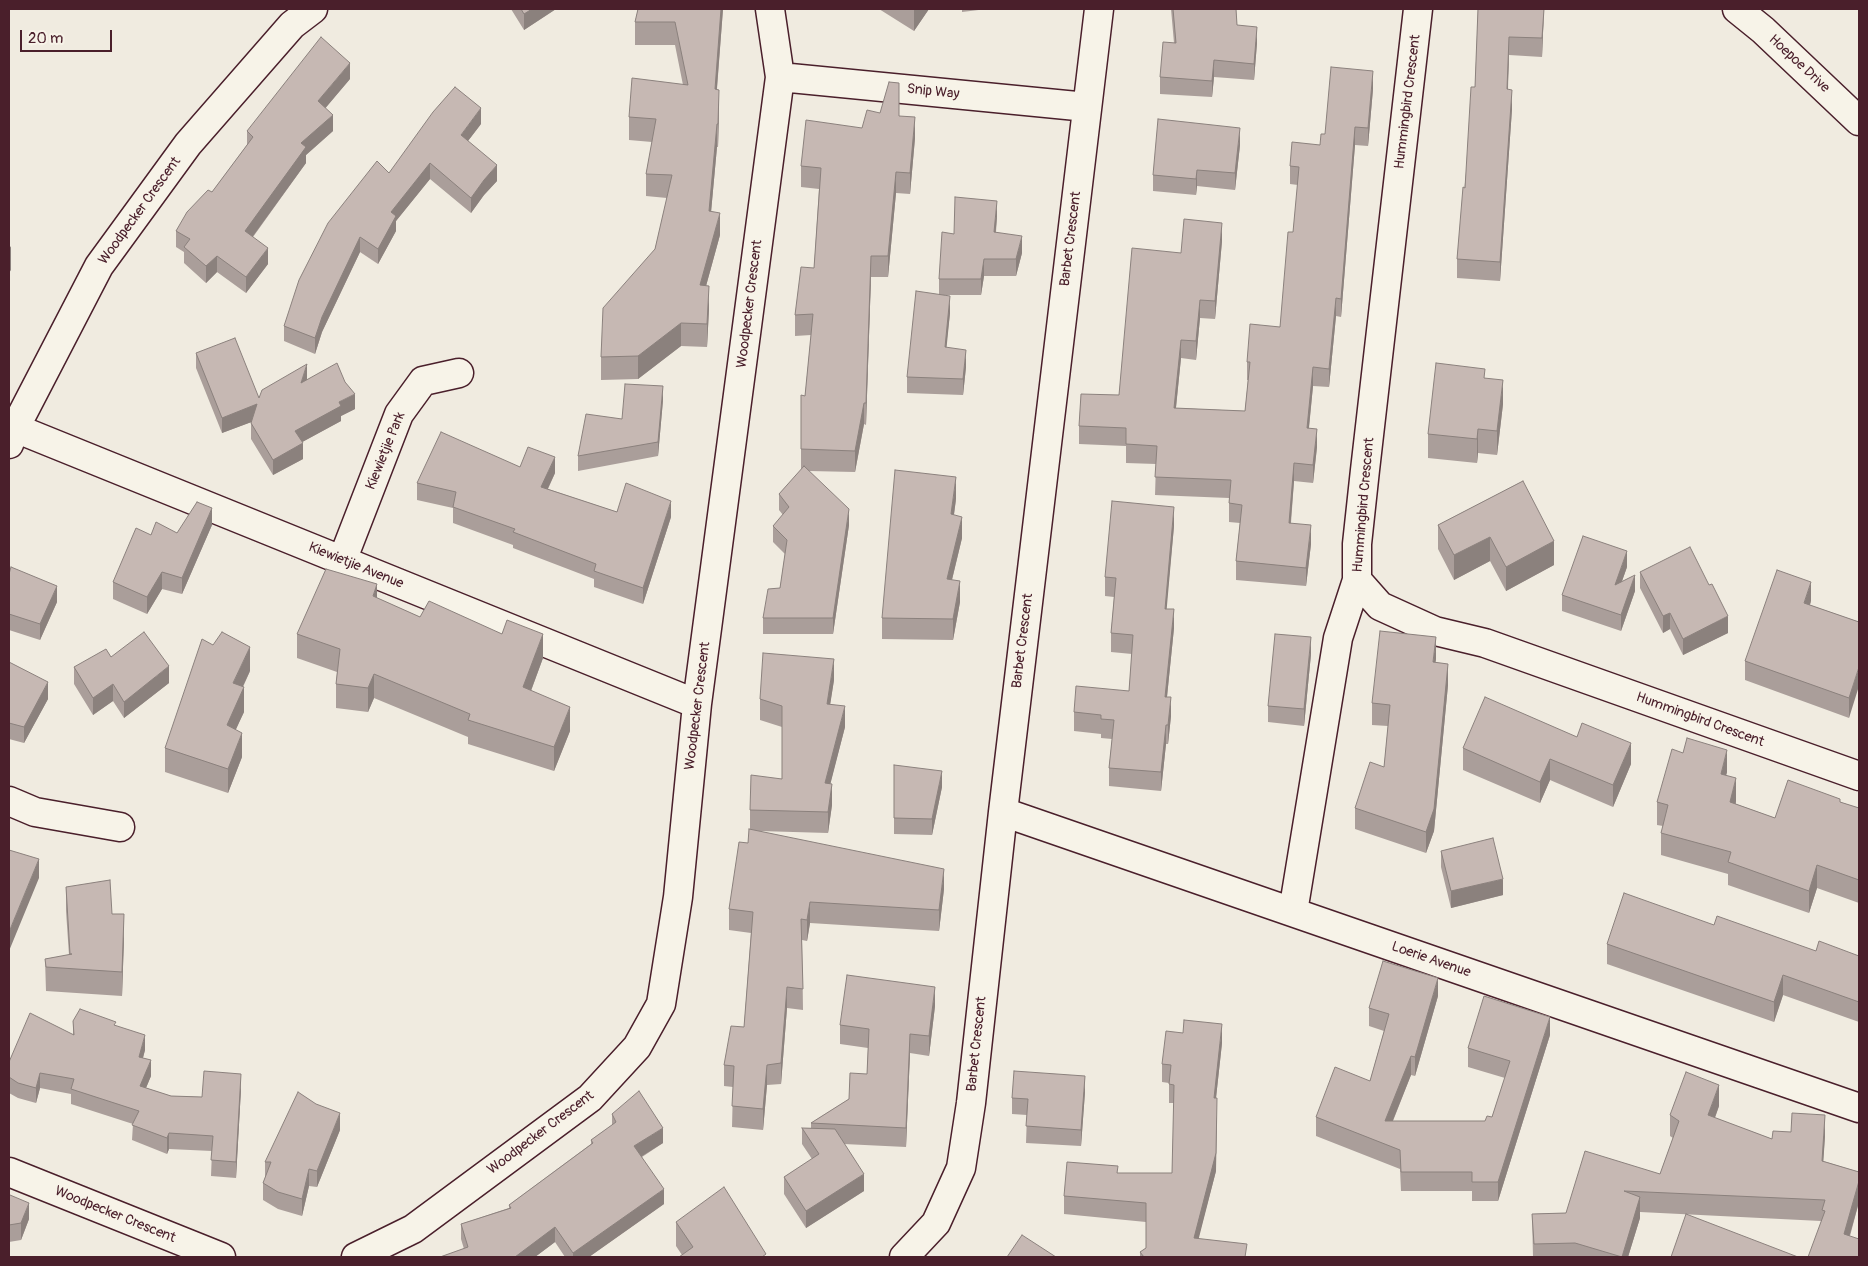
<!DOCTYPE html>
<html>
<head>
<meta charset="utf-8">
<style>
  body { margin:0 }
  #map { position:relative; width:1868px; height:1266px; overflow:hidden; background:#f0ebe0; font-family:Pangolin,sans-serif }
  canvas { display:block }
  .frame { position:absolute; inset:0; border:10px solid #4a1f2b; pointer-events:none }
  .scale { position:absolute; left:20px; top:30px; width:92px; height:22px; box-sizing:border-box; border:2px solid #4a1f2b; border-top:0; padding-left:6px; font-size:15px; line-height:18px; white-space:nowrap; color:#4a1f2b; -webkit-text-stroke:4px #f7f3e8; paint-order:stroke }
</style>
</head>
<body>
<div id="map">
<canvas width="1868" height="1266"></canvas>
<div class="frame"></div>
<div class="scale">20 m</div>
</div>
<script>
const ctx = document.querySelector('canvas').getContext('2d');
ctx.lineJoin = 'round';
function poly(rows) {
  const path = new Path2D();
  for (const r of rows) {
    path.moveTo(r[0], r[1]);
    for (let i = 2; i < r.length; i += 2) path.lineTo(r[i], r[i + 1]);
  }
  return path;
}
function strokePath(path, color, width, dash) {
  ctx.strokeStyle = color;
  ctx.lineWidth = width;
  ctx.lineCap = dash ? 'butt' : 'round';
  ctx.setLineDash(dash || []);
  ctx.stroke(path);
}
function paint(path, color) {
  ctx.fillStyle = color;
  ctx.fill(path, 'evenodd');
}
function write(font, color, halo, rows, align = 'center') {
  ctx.font = font + ' Pangolin,sans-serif';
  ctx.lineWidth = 4.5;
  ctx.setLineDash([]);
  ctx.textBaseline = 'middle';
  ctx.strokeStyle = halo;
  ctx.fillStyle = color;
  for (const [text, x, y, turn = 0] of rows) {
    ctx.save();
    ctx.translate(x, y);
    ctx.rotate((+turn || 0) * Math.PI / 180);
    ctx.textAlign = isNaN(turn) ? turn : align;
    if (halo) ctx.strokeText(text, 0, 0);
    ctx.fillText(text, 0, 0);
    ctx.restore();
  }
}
const minor = poly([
  [1418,9,1365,470,1357,544,1357,580,1380,606,1435,631,1485,643,1859,776],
  [1737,9,1763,30,1859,121],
  [780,77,1087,107],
  [15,428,697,704],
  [9,444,15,428,99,266,188,144,292,25,313,9],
  [342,561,399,414,423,381,459,373],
  [9,801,35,812,120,827],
  [1003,812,1859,1108],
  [1293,912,1338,638,1357,580],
  [9,1172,221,1257],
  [356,1257,413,1229,590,1098,637,1047,661,1004,678,897,697,704,780,77,770,9],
  [904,1257,936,1223,961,1168,971,1103,1003,812,1099,9]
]);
const wall = poly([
  [511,9,556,9,524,30],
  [638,9,723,9,717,89,719,112,718,147,717,147,711,212,720,235,706,286,709,309,707,347,681,346,638,379,601,380,601,357,655,249,667,198,646,196,646,174,652,142,629,140,629,117,683,85,675,45,635,45,635,22],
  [879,9,929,9,914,31],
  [962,9,987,9,962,12],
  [1171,9,1236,9,1237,25,1257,43,1254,80,1214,77,1212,97,1160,94,1160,77,1174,43],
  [1478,9,1544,9,1542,57,1509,55,1508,89,1512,109,1500,281,1457,278,1457,259,1475,87],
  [350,79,325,108,333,131,306,155,306,163,253,237,268,264,246,293,217,272,206,283,184,263,184,252,176,247,176,231,212,192,247,145,247,131],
  [1373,89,1368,146,1355,145,1341,317,1336,316,1329,387,1313,386,1309,428,1317,447,1313,483,1294,481,1291,523,1311,544,1306,586,1236,580,1236,561,1240,523,1229,522,1229,498,1155,495,1156,464,1126,463,1126,446,1079,444,1079,426,1119,395,1181,253,1222,241,1215,319,1200,318,1196,360,1181,358,1176,408,1245,411,1248,380,1247,380,1247,362,1280,327,1293,232,1298,185,1290,184,1290,166,1320,145,1325,134],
  [880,113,899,116,915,138,910,194,896,193,888,277,871,277,866,425,864,424,855,472,809,471,849,525,833,634,763,634,763,618,780,588,785,554,773,542,773,526,783,515,779,510,779,494,801,470,801,395,805,396,811,335,795,336,795,315,814,268,819,189,801,187,801,166,862,128],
  [481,124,468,141,497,181,484,195,471,213,430,179,396,221,396,231,378,264,360,252,322,332,315,354,284,341,284,326,389,173],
  [1240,145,1235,190,1197,186,1196,195,1153,191,1153,175],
  [997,217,996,232,1022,253,1016,276,984,276,981,295,945,295,950,313,946,347,966,367,963,395,907,393,907,377,939,295,939,279],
  [196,353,259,398,307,380,355,409,341,416,341,421,302,442,303,459,273,475,251,439,251,422,222,433,196,368],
  [1485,378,1503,404,1497,455,1478,453,1477,463,1428,458,1428,434],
  [663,400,658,456,578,471,578,456],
  [520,467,555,473,548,489,617,512,671,517,643,604,594,587,594,579,513,548,513,545,453,523,453,508,417,500,417,483],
  [1523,481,1554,565,1506,591,1490,561,1454,580,1438,549,1438,525],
  [956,499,954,515,962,538,952,580,960,602,953,640,882,639,882,618],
  [212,525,182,594,162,589,147,614,113,599,113,582,151,535,177,533],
  [1174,526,1166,609,1174,628,1167,697,1171,716,1168,744,1166,744,1161,791,1109,786,1109,768,1112,739,1101,738,1101,734,1074,731,1074,712,1129,691,1132,654,1111,652,1111,633,1114,597,1105,596,1105,577],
  [1627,567,1622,581,1635,591,1621,631,1562,611,1562,595],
  [1640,572,1728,633,1683,655,1670,629,1663,633,1640,588],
  [9,574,57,602,40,640,9,630],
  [377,598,420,617,543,658,531,691,570,731,554,771,468,744,468,737,374,698,368,712,336,708,336,684,337,672,297,658,297,634],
  [1811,601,1810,605,1859,622,1849,718,1745,680,1745,661],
  [1311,654,1304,726,1268,722,1268,706],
  [111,657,169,683,124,718,113,701,93,715,74,684,74,667],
  [1436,659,1435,662,1448,685,1434,831,1426,853,1355,829,1355,808,1384,767,1388,726,1372,725,1372,703],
  [9,662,48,699,24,743,9,739],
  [250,671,243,687,244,712,235,730,242,757,228,793,165,772,165,748],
  [834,680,830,704,845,727,830,784,832,805,828,833,759,831,944,889,939,931,810,923,807,941,802,940,803,1010,787,1008,781,1084,767,1085,763,1130,732,1127,733,1087,724,1086,724,1065,744,1027,751,933,729,930,729,909,748,843,750,830,750,810,782,779,782,727,760,720,760,699],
  [1463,748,1631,764,1613,807,1550,780,1540,803,1463,770],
  [1683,753,1727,772,1726,775,1736,801,1736,804,1775,818,1840,802,1859,808,1859,903,1817,888,1809,913,1728,885,1728,874,1661,855,1661,833,1663,826,1657,825,1657,802],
  [894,765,942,787,932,835,894,834],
  [1441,851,1503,895,1451,908,1441,867],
  [66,887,112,914,124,938,122,996,46,991,45,959,69,955,66,911],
  [1714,925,1816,951,1859,956,1859,1022,1783,995,1774,1022,1607,964,1607,944],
  [1438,996,1415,1076,1411,1075,1393,1121,1485,1121,1492,1117,1505,1078,1468,1067,1468,1048,1550,1035,1498,1201,1472,1201,1472,1191,1401,1191,1400,1169,1316,1136,1316,1117,1370,1081,1384,1031,1369,1026,1369,1008],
  [935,1006,929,1056,910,1053,906,1147,844,1144,864,1191,806,1228,784,1194,784,1177,812,1159,802,1144,802,1128,811,1128,811,1123,849,1099,867,1074,868,1048,840,1044,840,1025],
  [73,1021,116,1026,145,1050,143,1058,151,1076,146,1088,171,1096,202,1097,241,1089,236,1178,211,1176,212,1151,169,1149,167,1154,132,1140,133,1124,71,1104,71,1094,40,1088,36,1103,18,1098,9,1093,9,1062,73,1035],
  [1222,1043,1216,1098,1216,1171,1198,1239,1247,1257,1140,1257,1140,1252,1146,1248,1146,1222,1064,1214,1064,1196,1118,1173,1172,1173,1174,1103,1169,1103,1169,1083,1162,1082,1162,1064],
  [1085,1092,1081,1146,1026,1143,1027,1115,1012,1114,1012,1098],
  [1719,1106,1715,1118,1772,1139,1825,1136,1823,1161,1859,1172,1859,1202,1850,1236,1859,1257,1821,1221,1640,1212,1640,1218,1628,1257,1533,1257,1532,1214,1566,1213,1660,1174,1673,1138,1670,1136,1670,1115],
  [612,1114,663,1143,642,1157,664,1204,589,1257,565,1257,555,1242,535,1257,440,1257,464,1249,461,1239,461,1224,509,1208,509,1205,591,1144,591,1140,612,1125],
  [340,1130,317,1187,309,1186,302,1216,278,1209,263,1200,263,1183,265,1178,265,1162],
  [9,1195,29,1219,21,1240,9,1242],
  [676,1222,766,1257,682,1255,676,1246]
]);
const shadedWall = poly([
  [532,9,556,9,524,30,524,14],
  [721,9,723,9,715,112,715,89],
  [915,9,929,9,914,31,914,10],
  [1544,9,1542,57,1542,38],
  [1257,27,1257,43,1254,80,1254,64],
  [1509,37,1509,55,1507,108,1507,89],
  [1214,60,1214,77,1212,97,1212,81],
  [350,63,350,79,318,117,318,101],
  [1373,71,1373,89,1368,146,1368,128],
  [719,90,719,112,718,147,718,124],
  [1512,90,1512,109,1500,281,1500,262],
  [481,108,481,124,461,150,461,135],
  [333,115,333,131,306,155,306,163,245,247,245,231,301,143],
  [915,117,915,138,910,194,910,173],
  [717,124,717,147,709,234,709,211],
  [1355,127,1355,145,1341,317,1341,299],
  [1240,128,1240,145,1235,190,1235,173],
  [430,163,430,179,396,221,396,231,378,264,378,249,391,212],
  [497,165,497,181,484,195,471,213,471,198,484,180],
  [1197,170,1197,186,1196,195,1196,179],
  [896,172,896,193,888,277,888,256],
  [997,201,997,217,994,248,994,232],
  [720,213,720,235,700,308,700,285],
  [1222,223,1222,241,1215,319,1215,301],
  [1022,236,1022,253,1016,276,1016,259],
  [360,237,360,252,322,332,315,354,315,338,322,317],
  [11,246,11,270,9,273,9,249],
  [268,248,268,264,246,293,246,277],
  [217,256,217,272,206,283,206,266],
  [871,256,871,277,866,425,866,403],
  [984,259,984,276,981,295,981,279],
  [709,286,709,309,707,347,707,324],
  [950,296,950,313,945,363,945,347],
  [1336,298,1336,316,1329,387,1329,369],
  [1200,300,1200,318,1196,360,1196,341],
  [681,323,681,346,638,379,638,356],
  [1181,340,1181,358,1174,426,1174,408],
  [966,350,966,367,963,395,963,379],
  [307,364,307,380,301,383],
  [1313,367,1313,386,1307,446,1307,428],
  [1503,380,1503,404,1497,455,1497,431],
  [663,386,663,400,658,456,658,442],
  [355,394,355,409,341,416,341,421,295,446,295,431,339,402],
  [864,403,864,424,855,472,855,451],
  [257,404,257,420,222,433,222,418],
  [1317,429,1317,447,1313,483,1313,465],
  [1478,429,1478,453,1477,463,1477,439],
  [303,443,303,459,273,475,273,460],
  [555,457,555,473,541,503,541,487],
  [1294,463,1294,481,1289,542,1289,523],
  [956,477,956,499,951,535,951,514],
  [671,501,671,517,643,604,643,588],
  [1174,507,1174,526,1165,628,1165,609],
  [212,508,212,525,182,594,182,578],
  [849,509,849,525,833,634,833,618],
  [962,517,962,538,947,600,947,579],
  [1311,525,1311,544,1306,586,1306,568],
  [1490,537,1490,561,1454,580,1454,555],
  [1554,541,1554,565,1506,591,1506,567],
  [1627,551,1627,567,1615,601,1615,585],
  [162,572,162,589,147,614,147,597],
  [1635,575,1635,591,1621,631,1621,615],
  [960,581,960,602,953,640,953,619],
  [1811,582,1811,601,1804,622,1804,603],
  [377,584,377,608,373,596],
  [57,586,57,602,40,640,40,624],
  [1174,609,1174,628,1165,716,1165,697],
  [1670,613,1670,629,1663,633,1663,616],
  [1728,616,1728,633,1683,655,1683,639],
  [543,634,543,658,523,712,523,687],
  [1311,637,1311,654,1304,726,1304,709],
  [1436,637,1436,659,1433,683,1433,662],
  [250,647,250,671,233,707,233,683],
  [834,659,834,680,827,725,827,704],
  [1448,664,1448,685,1434,831,1426,853,1426,832],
  [169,666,169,683,124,718,124,702],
  [1859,667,1859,686,1849,718,1849,698],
  [374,674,374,698,368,712,368,688],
  [48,682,48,699,24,743,24,727],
  [113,684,113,701,93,715,93,698],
  [244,687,244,712,227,749,227,725],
  [1171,697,1171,716,1168,744,1168,725],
  [845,706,845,727,825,805,825,783],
  [570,707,570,731,554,771,554,747],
  [1166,725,1166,744,1161,791,1161,772],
  [242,733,242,757,228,793,228,769],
  [1631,743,1631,764,1613,807,1613,785],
  [1727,750,1727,772,1721,796,1721,774],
  [1550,759,1550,780,1540,803,1540,782],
  [942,771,942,787,932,835,932,819],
  [1736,778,1736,801,1730,824,1730,802],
  [832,784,832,805,828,833,828,812],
  [39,859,39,878,9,951,9,932],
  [1817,865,1817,888,1809,913,1809,891],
  [944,869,944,889,939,931,939,910],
  [1503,879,1503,895,1451,908,1451,891],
  [810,902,810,923,807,941,807,920],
  [124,914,124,938,122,996,122,972],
  [1783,975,1783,995,1774,1022,1774,1002],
  [1438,978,1438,996,1415,1076,1415,1057],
  [787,987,787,1008,781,1084,781,1063],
  [935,987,935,1006,929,1056,929,1036],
  [1550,1017,1550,1035,1498,1201,1498,1182],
  [1222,1024,1222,1043,1214,1116,1214,1098],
  [910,1034,910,1053,906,1147,906,1128],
  [145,1035,145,1050,139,1072,139,1057],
  [1411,1056,1411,1075,1385,1140,1385,1121],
  [151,1060,151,1076,140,1102,140,1086],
  [767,1065,767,1085,763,1130,763,1109],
  [40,1073,40,1088,36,1103,36,1088],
  [241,1074,241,1089,236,1178,236,1162],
  [1085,1076,1085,1092,1081,1146,1081,1130],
  [1719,1085,1719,1106,1708,1136,1708,1115],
  [340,1113,340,1130,317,1187,317,1171],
  [1825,1115,1825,1136,1822,1182,1822,1161],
  [1217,1116,1216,1171,1194,1257,1194,1238],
  [663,1128,663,1143,634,1161,634,1146],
  [169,1133,169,1149,167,1154,167,1138],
  [309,1169,309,1186,302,1216,302,1199],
  [864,1174,864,1191,806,1228,806,1211],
  [1859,1181,1859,1202,1844,1255,1844,1234],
  [664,1189,664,1204,589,1257,573,1257,573,1253],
  [1640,1197,1640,1218,1628,1257,1622,1257],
  [29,1203,29,1219,21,1240,21,1223],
  [555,1227,555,1242,535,1257,515,1257]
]);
const building = poly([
  [521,9,532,9,524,14,521,9],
  [638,9,721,9,715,89,719,90,718,124,717,124,709,211,720,213,700,285,709,286,707,324,681,323,638,356,601,357,603,308,655,249,672,175,646,174,656,119,629,117,632,78,688,85,675,22,635,22,638,9],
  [1173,9,1236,9,1237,25,1257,27,1254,64,1214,60,1212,81,1160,77,1163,42,1176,43,1173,9],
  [1478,9,1544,9,1542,38,1509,37,1507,89,1512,90,1500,262,1457,259,1463,187,1465,188,1471,87,1475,87,1478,9],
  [321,37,350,63,318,101,333,115,301,143,306,147,245,231,268,248,246,277,217,256,206,266,184,247,190,239,176,231,187,212,208,190,212,192,253,137,247,131,321,37],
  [1331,67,1373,71,1368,128,1355,127,1341,299,1336,298,1329,369,1313,367,1307,428,1317,429,1313,465,1294,463,1289,523,1311,525,1306,568,1236,561,1242,505,1229,503,1231,480,1155,477,1157,446,1126,444,1126,428,1079,426,1081,394,1119,395,1132,248,1181,253,1184,219,1222,223,1215,301,1200,300,1196,341,1181,340,1174,408,1245,411,1250,362,1247,362,1250,324,1280,327,1288,232,1293,232,1299,167,1290,166,1292,142,1320,145,1321,134,1325,134,1331,67],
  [889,82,899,83,899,116,915,117,910,173,896,172,888,256,871,256,866,403,864,403,855,451,801,449,801,395,805,396,813,314,795,315,801,267,814,268,821,168,801,166,806,120,862,128,867,110,880,113,889,82],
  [455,87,481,108,461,135,497,165,484,180,471,198,430,163,391,212,396,216,378,249,360,237,322,317,315,338,284,326,299,280,328,223,377,161,389,173,433,112,455,87],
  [1158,119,1240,128,1235,173,1197,170,1196,179,1153,175,1158,119],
  [955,197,997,201,994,232,1022,236,1016,259,984,259,981,279,939,279,942,232,954,234,955,197],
  [916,291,950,296,945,347,966,350,963,379,907,377,916,291],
  [235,338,259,398,262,390,307,364,301,383,337,363,345,382,355,394,339,402,341,406,295,431,303,443,273,460,251,423,257,404,222,418,196,353,235,338],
  [1436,363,1485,369,1484,378,1503,380,1497,431,1478,429,1477,439,1428,434,1436,363],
  [625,384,663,386,658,442,578,456,586,414,622,419,625,384],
  [441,432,520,467,528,447,555,457,541,487,617,512,626,483,671,501,643,588,594,571,596,564,513,532,515,529,453,507,456,492,417,483,441,432],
  [804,466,849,509,833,618,763,618,768,589,780,588,787,540,773,526,789,507,779,494,804,466],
  [895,470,956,477,951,514,962,517,947,579,960,581,953,619,882,618,895,470],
  [1523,481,1554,541,1506,567,1490,537,1454,555,1438,525,1523,481],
  [1112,501,1174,507,1165,609,1174,609,1165,697,1171,697,1168,725,1166,725,1161,772,1109,768,1114,720,1101,719,1101,715,1074,712,1076,686,1129,691,1133,635,1111,633,1116,578,1105,577,1112,501],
  [197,502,212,508,182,578,162,572,147,597,113,582,136,528,151,535,156,522,177,533,197,502],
  [1583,536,1627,551,1615,585,1635,575,1621,615,1562,595,1583,536],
  [1690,547,1709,585,1712,584,1728,616,1683,639,1670,613,1663,616,1640,572,1690,547],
  [11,567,57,586,40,624,9,614,9,574,11,567],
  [326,569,377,584,373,596,420,617,429,601,502,634,507,620,543,634,523,687,570,707,554,747,468,720,470,714,374,674,368,688,336,684,340,649,297,634,326,569],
  [1777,570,1811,582,1804,603,1859,622,1859,667,1849,698,1745,661,1777,570],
  [1380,631,1436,637,1433,662,1448,664,1434,809,1426,832,1355,808,1370,762,1384,767,1390,705,1372,703,1380,631],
  [144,632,169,666,124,702,113,684,93,698,74,667,106,649,111,657,144,632],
  [222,632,250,647,233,683,244,687,227,725,242,733,228,769,165,748,202,639,213,645,222,632],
  [1275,634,1311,637,1304,709,1268,706,1275,634],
  [763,653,834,659,827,704,845,706,825,783,832,784,828,812,750,810,751,775,782,779,782,706,760,699,763,653],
  [9,662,48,682,24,727,9,723,9,662],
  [1485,697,1577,737,1582,723,1631,743,1613,785,1550,759,1540,782,1463,748,1485,697],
  [1687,738,1727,750,1721,774,1736,778,1730,802,1775,818,1788,780,1840,799,1840,802,1859,808,1859,880,1817,865,1809,891,1728,862,1731,852,1661,833,1668,805,1657,802,1672,749,1683,753,1687,738],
  [894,765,942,771,932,819,894,818,894,765],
  [749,829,944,869,939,910,810,902,807,920,801,919,803,989,787,987,781,1063,767,1065,763,1109,732,1106,734,1066,724,1065,731,1026,744,1027,753,912,729,909,739,842,748,843,749,829],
  [1493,838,1503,879,1451,891,1441,851,1493,838],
  [9,850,39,859,9,932,9,850],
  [110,880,112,914,124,914,122,972,46,967,45,959,72,954,70,954,66,887,110,880],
  [1624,893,1714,925,1717,916,1816,951,1819,941,1859,956,1859,1002,1783,975,1774,1002,1607,944,1624,893],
  [1383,961,1438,978,1415,1057,1411,1056,1385,1121,1485,1121,1487,1116,1492,1117,1510,1061,1468,1048,1484,996,1550,1017,1498,1182,1472,1182,1472,1172,1401,1172,1400,1150,1316,1117,1335,1067,1370,1081,1389,1014,1369,1008,1383,961],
  [847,975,935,987,929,1036,910,1034,906,1128,811,1123,849,1099,850,1073,867,1074,869,1029,840,1025,847,975],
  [80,1009,116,1022,114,1025,145,1035,139,1057,151,1060,140,1086,171,1096,202,1097,204,1071,241,1074,236,1162,211,1160,213,1136,169,1133,167,1138,132,1125,139,1111,71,1089,74,1079,40,1073,36,1088,18,1083,9,1077,9,1062,30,1013,74,1035,73,1021,80,1009],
  [1184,1020,1222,1024,1214,1098,1217,1098,1216,1153,1194,1238,1247,1244,1245,1257,1144,1257,1140,1252,1146,1248,1146,1203,1064,1196,1067,1162,1118,1166,1117,1173,1172,1173,1174,1085,1169,1084,1171,1065,1162,1064,1166,1031,1183,1033,1184,1020],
  [1014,1071,1085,1076,1081,1130,1026,1126,1028,1099,1012,1098,1014,1071],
  [1686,1072,1719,1085,1708,1115,1772,1139,1773,1131,1791,1132,1792,1113,1825,1115,1822,1161,1859,1172,1859,1181,1844,1234,1859,1239,1859,1257,1808,1257,1825,1211,1822,1210,1825,1200,1624,1191,1640,1197,1622,1257,1575,1243,1534,1244,1532,1214,1566,1213,1585,1151,1660,1174,1679,1121,1670,1115,1686,1072],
  [639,1091,663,1128,634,1146,664,1189,573,1253,555,1227,515,1257,440,1257,468,1247,461,1224,511,1208,509,1205,593,1143,591,1140,616,1122,612,1114,639,1091],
  [298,1092,316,1104,340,1113,317,1171,309,1169,302,1199,278,1192,263,1183,271,1162,265,1162,298,1092],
  [802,1128,835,1129,864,1174,806,1211,784,1177,819,1154,802,1128],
  [724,1187,766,1254,762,1257,679,1257,693,1247,676,1222,724,1187],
  [9,1195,10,1195,29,1203,21,1223,9,1225,9,1195],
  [1686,1214,1798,1257,1671,1257,1686,1214],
  [1022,1235,1056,1257,1007,1257,1022,1235]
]);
const streetNames = [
  ["Hoepoe Drive",1799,64,43],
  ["Snip Way",933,92,6],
  ["Hummingbird Crescent",1408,102,-83],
  ["Woodpecker Crescent",140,211,-54],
  ["Barbet Crescent",1071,239,-83],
  ["Woodpecker Crescent",750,304,-83],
  ["Kiewietjie Park",386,451,-68],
  ["Hummingbird Crescent",1364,505,-85],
  ["Kiewietjie Avenue",356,566,22],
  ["Barbet Crescent",1023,641,-83],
  ["Woodpecker Crescent",698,706,-83],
  ["Hummingbird Crescent",1700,720,20],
  ["Loerie Avenue",1431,960,19],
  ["Barbet Crescent",977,1044,-84],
  ["Woodpecker Crescent",541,1133,-37],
  ["Woodpecker Crescent",115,1215,22]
];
strokePath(minor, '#4a1f2b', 31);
strokePath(minor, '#f7f3e8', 28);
paint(wall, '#aa9e9a');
paint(shadedWall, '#8b817d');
paint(building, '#c6b8b3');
strokePath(building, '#8b817d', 1);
write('14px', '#4a1f2b', '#f7f3e8', streetNames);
</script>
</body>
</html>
